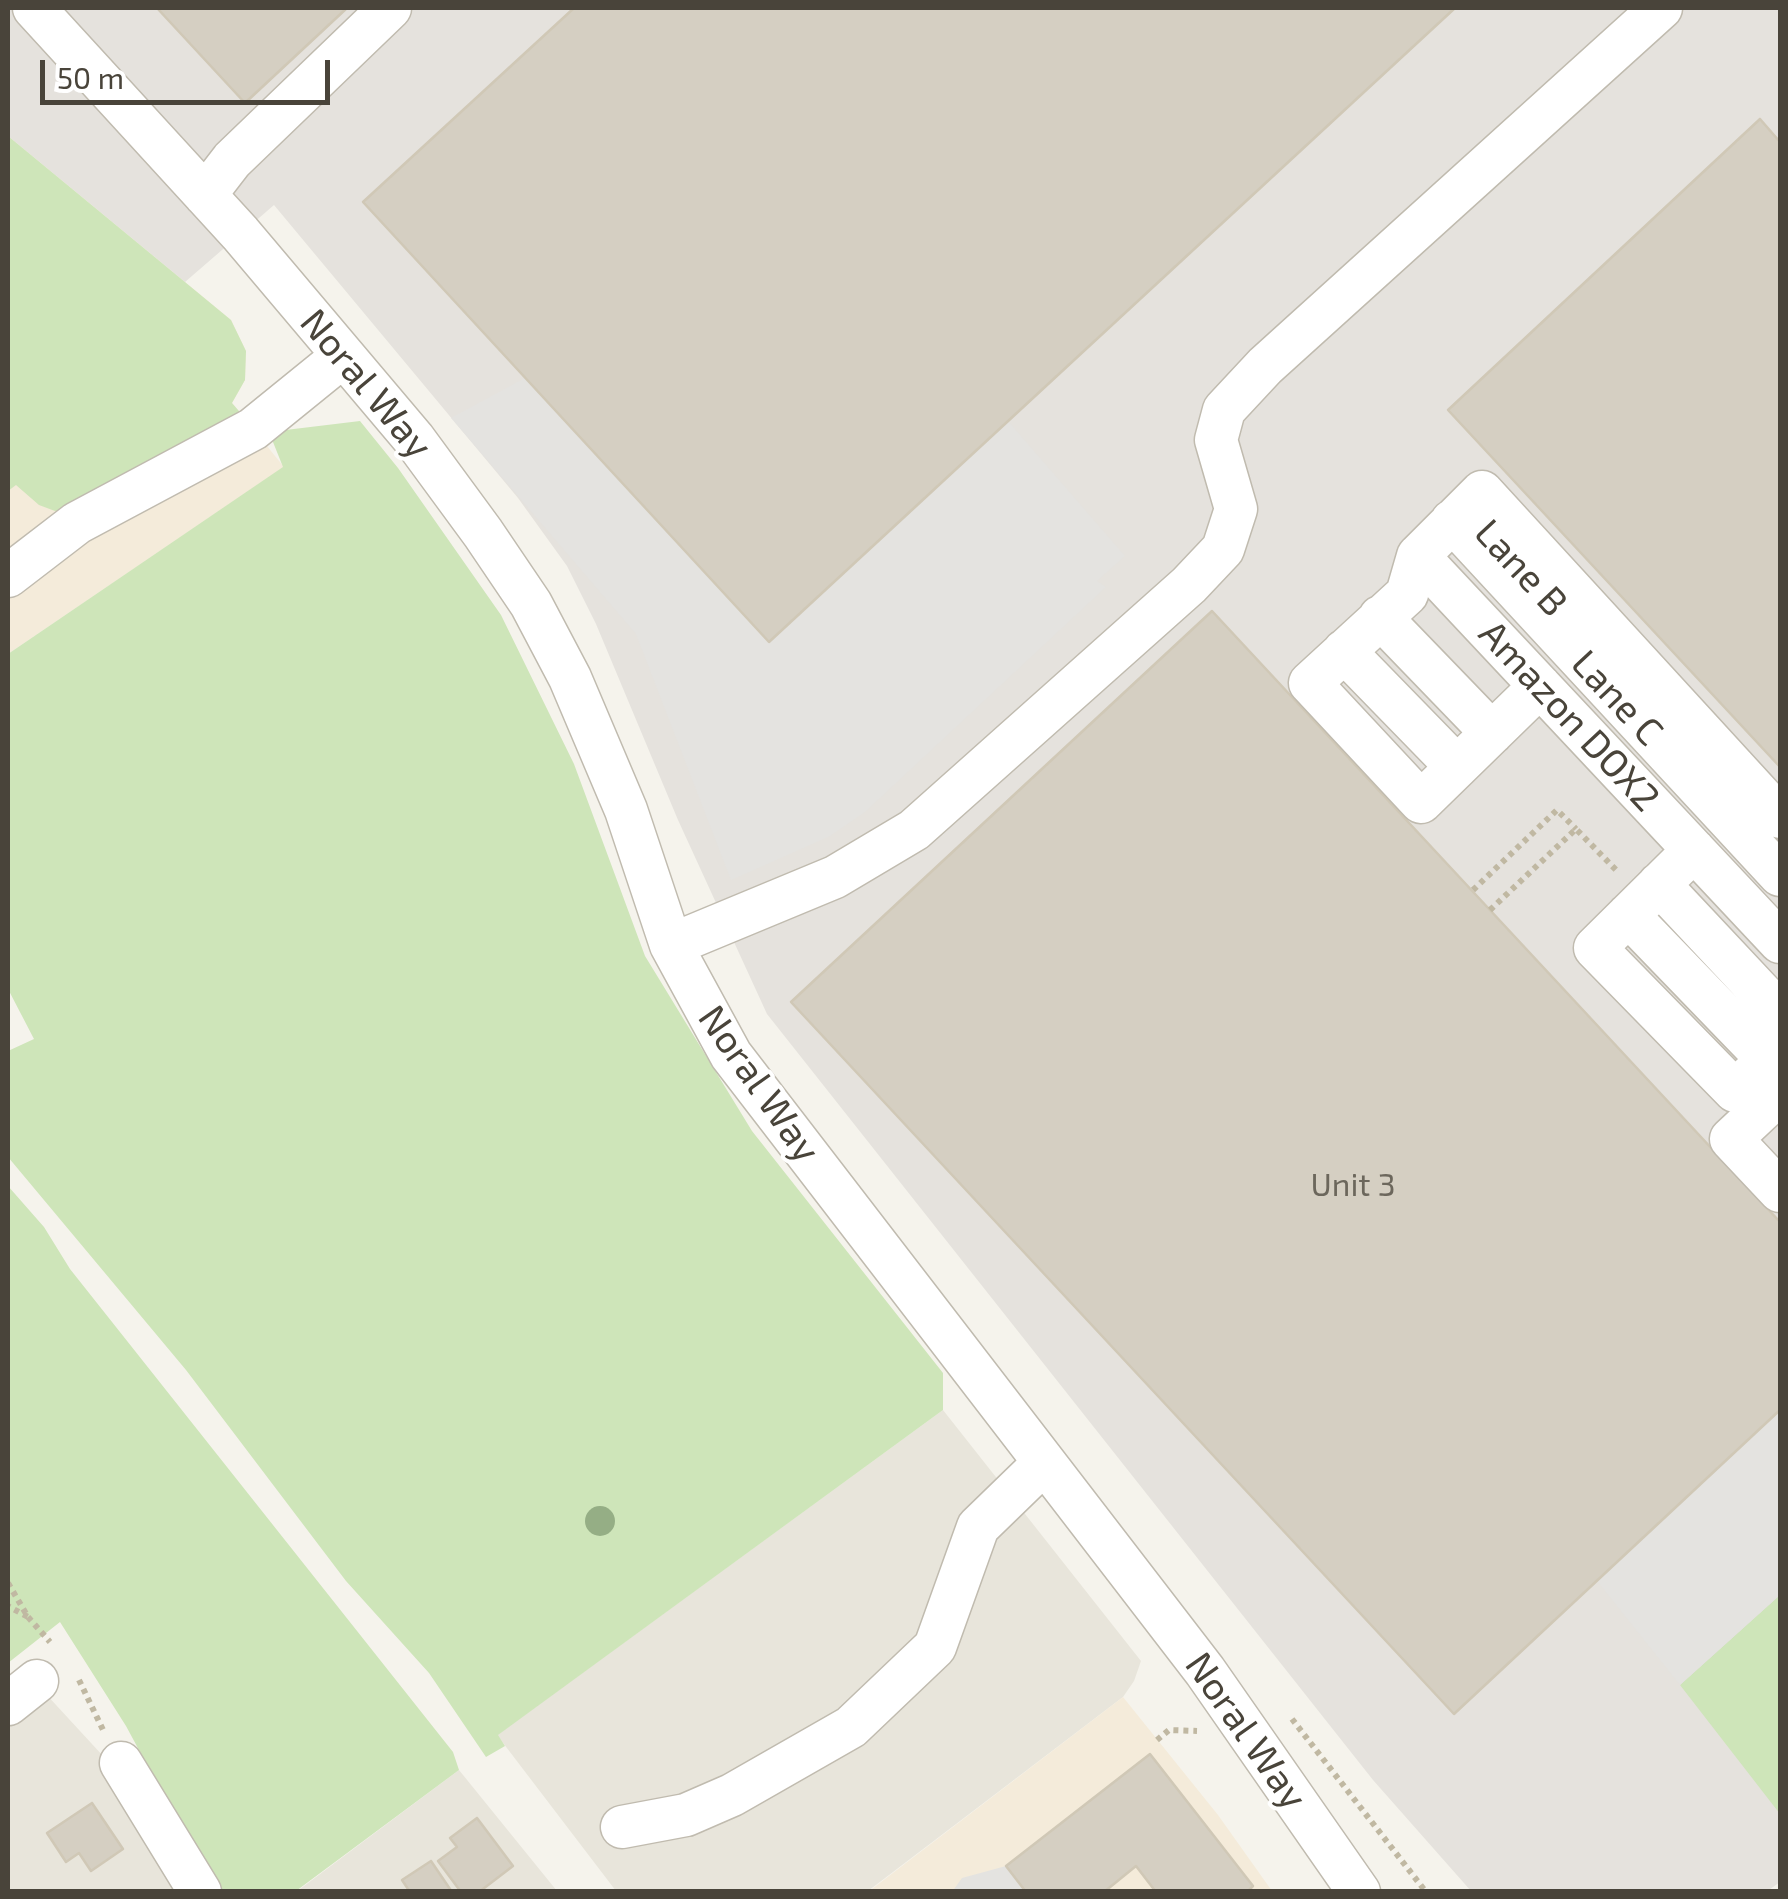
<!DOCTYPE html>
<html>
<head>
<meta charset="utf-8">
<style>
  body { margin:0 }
  #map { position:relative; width:1788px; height:1899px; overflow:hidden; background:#f5f3ec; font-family:"Exo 2",sans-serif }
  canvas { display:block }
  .frame { position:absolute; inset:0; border:10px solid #49443a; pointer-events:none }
  .scale { position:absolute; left:40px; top:60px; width:290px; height:45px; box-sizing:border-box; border:5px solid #49443a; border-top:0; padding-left:12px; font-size:30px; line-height:35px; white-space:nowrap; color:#49443a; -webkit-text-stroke:8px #fff; paint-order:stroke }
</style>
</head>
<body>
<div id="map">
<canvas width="1788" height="1899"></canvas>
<div class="frame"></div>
<div class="scale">50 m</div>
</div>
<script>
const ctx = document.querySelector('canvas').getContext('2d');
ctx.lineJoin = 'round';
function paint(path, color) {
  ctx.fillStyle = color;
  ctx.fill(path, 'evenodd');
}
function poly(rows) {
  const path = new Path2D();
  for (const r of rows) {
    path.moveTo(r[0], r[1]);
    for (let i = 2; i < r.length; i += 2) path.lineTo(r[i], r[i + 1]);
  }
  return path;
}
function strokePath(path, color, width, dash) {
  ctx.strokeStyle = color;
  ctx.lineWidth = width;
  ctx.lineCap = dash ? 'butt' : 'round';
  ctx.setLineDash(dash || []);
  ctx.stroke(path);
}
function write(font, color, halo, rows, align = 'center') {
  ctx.font = font + ' "Exo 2",sans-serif';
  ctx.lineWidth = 8;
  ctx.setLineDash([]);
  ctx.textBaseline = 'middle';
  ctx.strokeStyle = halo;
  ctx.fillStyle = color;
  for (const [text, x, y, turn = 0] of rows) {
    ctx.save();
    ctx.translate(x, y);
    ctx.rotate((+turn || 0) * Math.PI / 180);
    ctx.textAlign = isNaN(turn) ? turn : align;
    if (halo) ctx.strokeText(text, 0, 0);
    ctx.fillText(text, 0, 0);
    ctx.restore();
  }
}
const residential = poly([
  [943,1410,1141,1661,1134,1681,1123,1697,868,1891,616,1891,497,1735],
  [45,1693,197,1858,213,1891,8,1891,8,1719],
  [459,1770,557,1891,296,1892]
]);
const commercial = poly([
  [8,136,231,320,246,351,245,380,232,403,284,467,8,654],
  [1123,1697,1218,1815,1272,1891,868,1892]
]);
const industrial = poly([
  [8,8,1780,8,1780,1882,1766,1892,1471,1891,1373,1780,767,1014,678,820,596,624,567,566,518,498,274,205,185,282,8,136]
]);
const green = poly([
  [8,136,231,320,246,351,245,380,232,403,245,418,71,510,55,511,39,505,16,485,8,491],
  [360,421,398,468,501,615,574,764,645,956,752,1131,943,1373,943,1410,498,1735,505,1746,486,1757,429,1673,346,1581,186,1370,8,1157,8,1051,34,1039,8,989,8,654,283,467,269,432],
  [8,1186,44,1227,70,1269,453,1752,459,1770,296,1891,215,1891,126,1726,60,1622,8,1663],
  [1780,1595,1780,1814,1680,1685]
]);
const parking = poly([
  [525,378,1008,421,1125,556,1097,581,1106,587,865,812,830,836,731,880,636,634,451,418],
  [1780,1410,1780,1595,1680,1685,1597,1581],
  [1006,1866,1026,1892,952,1892,962,1878]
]);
const building = poly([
  [157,8,347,8,245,103,157,8],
  [574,8,1455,8,769,642,363,202,574,8],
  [1760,119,1780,142,1780,767,1448,410,1760,119],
  [1212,611,1780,1222,1780,1410,1454,1714,791,1002,1212,611],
  [1150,1754,1253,1886,1247,1892,1156,1892,1136,1866,1104,1892,1026,1892,1006,1866,1150,1754],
  [92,1803,123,1849,91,1871,79,1853,66,1862,47,1833,92,1803],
  [477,1818,513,1866,479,1892,461,1892,438,1861,457,1847,450,1838,477,1818],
  [431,1861,452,1892,410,1892,402,1880,431,1861]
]);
const path = poly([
  [1473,890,1557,810,1576,829],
  [1490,910,1576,829,1619,873],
  [8,1583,28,1617,8,1606],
  [28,1617,50,1642],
  [79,1680,104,1732],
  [1292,1719,1426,1892],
  [1157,1740,1169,1730,1197,1731]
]);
const minor = poly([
  [34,8,240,233,414,439,483,533,531,604,570,678,626,810,671,945,731,1055,1205,1671,1359,1892],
  [205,195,232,160,390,8],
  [1452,521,1780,875],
  [1418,556,1407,594,1310,683,1421,802,1540,686],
  [8,576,77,523,253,429,343,356],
  [1380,617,1492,733],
  [1344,651,1457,767],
  [1780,817,1482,492,1418,556,1780,942],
  [1694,850,1595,948,1735,1091,1780,1048],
  [1659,884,1780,1013],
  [1628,915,1768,1060],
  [671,945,835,877,914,830,1189,585,1223,549,1236,509,1216,440,1224,410,1265,366,1661,8],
  [1780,1093,1731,1139,1780,1191],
  [8,1704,37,1681],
  [121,1763,200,1892],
  [622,1827,686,1815,732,1795,851,1727,935,1647,978,1527,1044,1463]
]);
const trees = [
  [600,1521]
];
const numberNames = [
  ["Unit 3",1353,1185]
];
const streetNames = [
  ["Noral Way",366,384,50],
  ["Lane B",1521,568,47],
  ["Lane C",1617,698,47],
  ["Amazon DOX2",1569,716,47],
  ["Noral Way",759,1084,55],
  ["Noral Way",1246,1731,55]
];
paint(residential, '#e8e5db');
paint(commercial, '#f4ebda');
paint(industrial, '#e5e2dd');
paint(green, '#cee5b9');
paint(parking, '#e4e3e0');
paint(building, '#d5cfc2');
strokePath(building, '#d0c8b6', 2.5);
strokePath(minor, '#c0bbaf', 45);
strokePath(path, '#c0b8a2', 6, [5, 5]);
strokePath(minor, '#fff', 42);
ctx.fillStyle = '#95ae85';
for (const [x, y] of trees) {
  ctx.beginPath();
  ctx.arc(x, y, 15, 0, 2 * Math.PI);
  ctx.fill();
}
write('32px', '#6c675c', null, numberNames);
write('38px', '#49443a', '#fff', streetNames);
</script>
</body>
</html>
